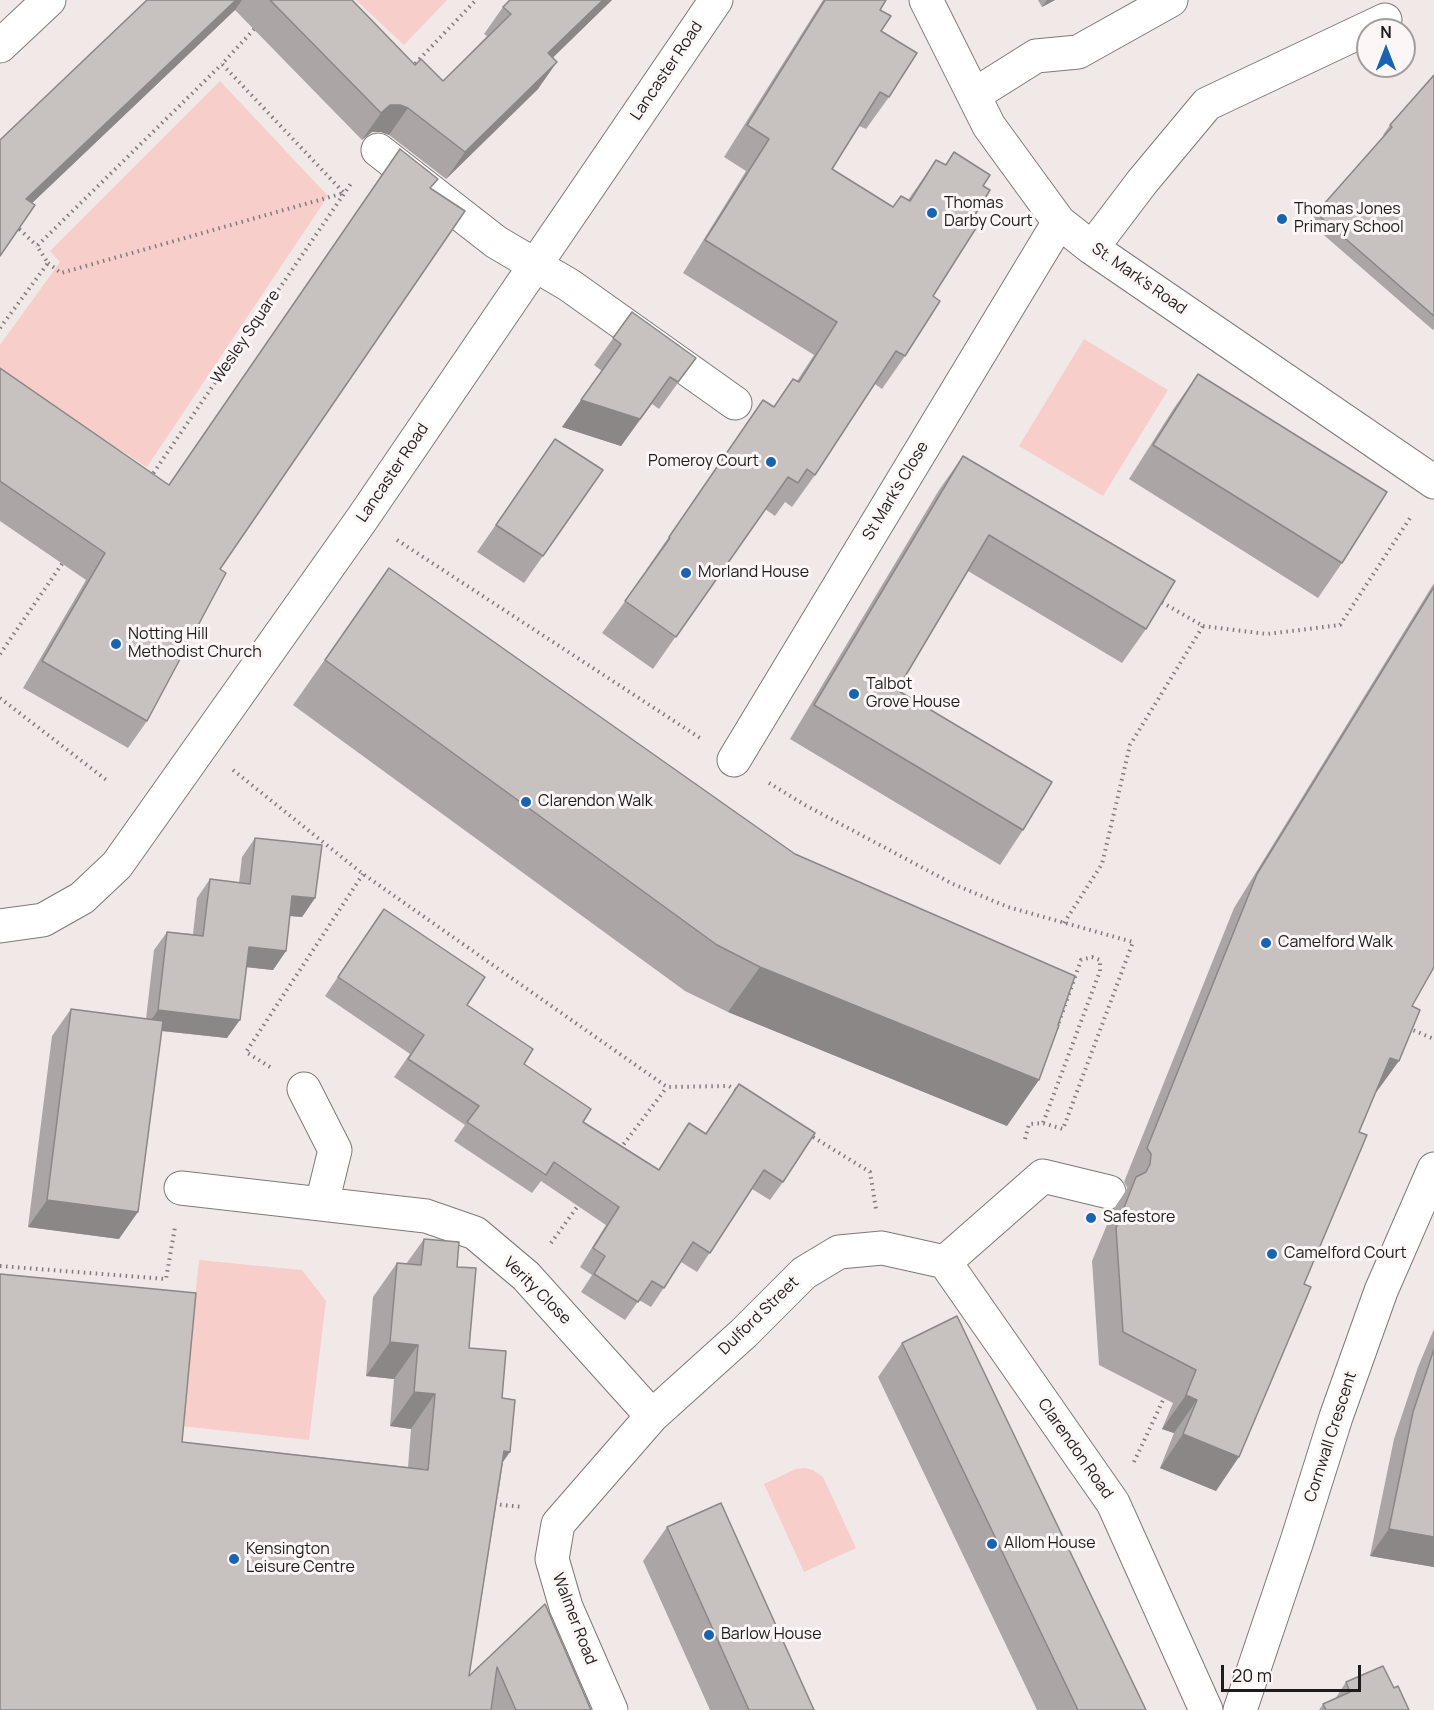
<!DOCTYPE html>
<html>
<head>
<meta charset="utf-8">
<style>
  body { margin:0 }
  #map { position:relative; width:1434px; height:1710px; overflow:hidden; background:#f0e9e8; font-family:Manrope,sans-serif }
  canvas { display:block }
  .north { position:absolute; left:1356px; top:18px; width:60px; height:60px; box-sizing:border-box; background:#fdf6f6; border:2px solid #a39e9e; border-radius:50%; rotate:0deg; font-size:16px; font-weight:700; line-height:24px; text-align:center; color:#1d1b1b }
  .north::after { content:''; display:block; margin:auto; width:21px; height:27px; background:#1864b4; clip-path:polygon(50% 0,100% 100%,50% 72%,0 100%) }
  .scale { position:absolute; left:1221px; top:1665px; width:140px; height:27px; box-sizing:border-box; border:3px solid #1d1b1b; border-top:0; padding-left:8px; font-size:18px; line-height:21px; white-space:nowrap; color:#1d1b1b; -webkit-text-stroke:4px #fdf6f6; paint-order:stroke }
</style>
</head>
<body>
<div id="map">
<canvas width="1434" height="1710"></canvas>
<div class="north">N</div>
<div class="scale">20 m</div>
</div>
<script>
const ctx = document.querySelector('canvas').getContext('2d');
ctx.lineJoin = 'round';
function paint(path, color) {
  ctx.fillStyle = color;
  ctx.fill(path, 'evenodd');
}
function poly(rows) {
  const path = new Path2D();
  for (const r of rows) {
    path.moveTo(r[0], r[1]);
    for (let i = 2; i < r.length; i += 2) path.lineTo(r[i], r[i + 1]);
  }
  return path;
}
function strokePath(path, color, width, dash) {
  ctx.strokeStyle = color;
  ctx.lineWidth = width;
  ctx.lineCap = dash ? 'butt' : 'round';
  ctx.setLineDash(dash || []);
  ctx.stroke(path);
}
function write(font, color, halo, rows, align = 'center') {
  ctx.font = font + ' Manrope,sans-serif';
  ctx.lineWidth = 6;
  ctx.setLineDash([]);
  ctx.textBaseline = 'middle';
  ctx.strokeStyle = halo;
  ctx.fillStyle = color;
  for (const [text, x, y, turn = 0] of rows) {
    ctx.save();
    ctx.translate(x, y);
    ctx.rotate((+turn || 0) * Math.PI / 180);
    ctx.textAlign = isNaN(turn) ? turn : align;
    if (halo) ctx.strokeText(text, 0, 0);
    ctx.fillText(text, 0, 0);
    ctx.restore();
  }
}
const green = poly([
  [356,0,447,0,404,45],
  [220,81,328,196,147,467,0,374,0,345,60,262,50,251],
  [1084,339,1168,390,1103,496,1019,446],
  [199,1260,302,1270,326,1301,309,1440,181,1426],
  [805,1468,813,1470,823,1477,856,1548,804,1572,764,1484,796,1469]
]);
const path = poly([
  [411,68,476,0],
  [15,225,37,246],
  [48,263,61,273,344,193,222,64,257,26],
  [0,328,48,263,37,246,222,64],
  [150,478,352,182],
  [397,540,700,738],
  [1203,626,1267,634,1340,625,1412,515],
  [0,654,64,561],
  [0,698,109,782],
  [233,770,363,874,667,1087,729,1086,738,1091],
  [769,783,805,805,953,884,1008,907,1133,942,1063,1129,1043,1123],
  [1064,923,1102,864,1130,745,1203,626,1158,600],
  [1408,1028,1434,1039],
  [270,1067,246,1052,363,874],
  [808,1134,870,1172,876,1209],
  [1025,1139,1029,1124,1043,1123,1100,971,1100,960,1092,957,1081,960,1057,1028],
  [620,1149,667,1087],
  [551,1243,580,1203],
  [0,1266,166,1279,175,1227],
  [1134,1462,1165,1396],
  [494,1504,522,1507]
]);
const minor = poly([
  [926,0,989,126,1059,222,1092,248,1434,482],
  [0,46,49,0],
  [974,95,1036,56,1078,52,1171,0],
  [378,150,496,242,569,285,735,403],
  [1092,248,1142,182,1207,104,1385,20],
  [734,760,1059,222],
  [0,926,43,920,82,898,117,865,362,519,716,0],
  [304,1089,335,1150,322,1203],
  [181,1188,426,1216,475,1233,526,1276,652,1416],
  [945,1262,1043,1176,1109,1192],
  [611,1710,566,1607,552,1559,558,1524,652,1416,744,1333,804,1273,839,1252,882,1248,945,1262,1113,1503,1206,1710],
  [1240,1710,1297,1541,1336,1417,1381,1291,1434,1169]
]);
const wall = poly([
  [147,0,352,0,415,65,443,81,487,36,484,34,503,7,510,0,612,0,553,57,538,89,446,179,389,135,381,132,372,132,362,140,235,10,32,203,0,256],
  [823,0,886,0,880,10,881,31,889,97,866,129,859,126,832,169,893,207,908,200,936,160,945,165,954,152,983,186,972,220,933,296,905,356,882,389,875,384,815,475,792,507,785,502,775,516,765,509,653,669,602,633,647,571,646,570,763,400,774,407,793,379,797,381,814,355,683,273,746,171,724,157],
  [1038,0,1055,0,1042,7],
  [1434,75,1434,329,1433,330,1310,223,1316,213,1384,136,1383,135,1390,125],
  [431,189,220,569,147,721,128,748,23,688,86,580,0,521,0,368,169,485],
  [632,312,696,358,659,409,652,404,621,446,562,427,602,371,594,365],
  [1198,374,1342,563,1318,598,1129,479,1174,408],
  [555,439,603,470,524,583,477,552],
  [963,456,1146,629,1122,663,968,571,897,690,1023,830,1000,865,790,739,939,490],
  [389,568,1007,1126,728,1012,685,991,293,705],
  [1434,583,1434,967,1412,1006,1359,1132,1216,1491,1160,1468,1174,1433,1162,1429,1173,1403,1099,1365,1092,1261,1113,1210,1127,1189,1127,1187,1124,1182,1234,908],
  [255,838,315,898,302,917,290,916,286,951,273,970,246,967,227,1038,161,1031,119,1239,28,1227,52,1036,71,1009,146,1019,154,950,167,932,193,934,197,898,210,879,239,883,242,857],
  [371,928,467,1005,524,1064,583,1122,658,1170,689,1123,705,1134,739,1084,783,1182,770,1200,752,1189,697,1272,681,1262,651,1307,639,1300,625,1320,581,1292,592,1275,580,1267,606,1225,541,1181,532,1193,454,1141,465,1125,394,1077,410,1054,325,996],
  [424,1239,457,1267,469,1348,502,1398,503,1463,469,1676,545,1604,591,1710,0,1710,182,1442,408,1467,411,1429,390,1426,394,1379,366,1376,373,1297,397,1263,406,1264],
  [1434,1329,1434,1567,1370,1556,1394,1439,1418,1367],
  [902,1343,1146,1710,1037,1710,878,1377],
  [667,1527,814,1710,710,1710,643,1561],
  [1346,1682,1394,1688,1409,1710,1319,1710,1323,1704,1335,1699]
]);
const shadedWall = poly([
  [236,0,242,0,235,10,8,226,26,199],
  [603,0,612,0,530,80,548,53],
  [1047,0,1055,0,1042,7],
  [557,62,538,89,446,179,465,152],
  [390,105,400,105,408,108,389,135,381,132,372,132,362,140,381,113],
  [670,377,621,446,562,427,581,400],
  [292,896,315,898,302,917,279,915],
  [249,947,286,951,273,970,236,966],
  [760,967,1039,1080,1007,1126,728,1012],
  [158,1010,240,1020,227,1038,145,1029],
  [1390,1058,1399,1061,1375,1094],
  [47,1200,138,1212,119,1239,28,1227],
  [390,1342,418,1345,394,1379,366,1376],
  [414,1392,435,1394,411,1429,390,1426],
  [1186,1395,1197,1400,1174,1433,1162,1429],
  [1183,1434,1239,1457,1216,1491,1160,1468],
  [504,1451,510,1452,486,1486],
  [1389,1529,1434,1537,1434,1567,1370,1556]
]);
const building = poly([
  [147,0,236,0,26,199,35,205,0,256,0,140,147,0],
  [270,0,352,0,415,65,421,59,443,81,511,14,503,7,510,0,603,0,548,53,557,62,465,152,408,108,400,105,390,105,381,113,270,0],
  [825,0,886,0,880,10,891,16,881,31,917,53,889,97,880,92,832,169,893,207,901,196,910,201,936,160,946,165,954,152,990,175,983,186,990,190,972,220,978,225,933,296,940,301,905,356,896,351,815,475,807,469,798,483,788,477,676,637,625,601,670,538,669,537,763,400,774,407,793,379,799,382,837,322,705,240,769,139,747,125,825,0],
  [1434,75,1434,316,1316,213,1392,127,1390,125,1434,75],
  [400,149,438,179,430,188,465,211,220,569,226,573,147,721,42,661,105,553,0,481,0,368,169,485,400,149],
  [632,312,696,358,678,382,670,377,640,419,581,400,621,344,613,338,632,312],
  [1198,374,1387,492,1342,563,1153,445,1198,374],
  [555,439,603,470,543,556,496,525,555,439],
  [963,456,1175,581,1146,629,989,535,897,690,1052,782,1023,830,814,705,963,456],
  [389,568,795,854,1075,976,1058,1025,1059,1025,1039,1080,760,967,717,945,325,660,389,568],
  [1434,587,1434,967,1412,1006,1420,1010,1399,1061,1390,1058,1359,1132,1367,1135,1304,1284,1311,1287,1239,1457,1183,1434,1197,1400,1186,1395,1196,1370,1123,1332,1116,1228,1136,1177,1146,1172,1150,1164,1151,1154,1147,1148,1257,874,1434,587],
  [255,838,322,845,315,898,292,896,286,951,249,947,240,1020,158,1010,167,932,203,936,210,879,250,884,255,838],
  [384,909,485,977,467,1005,533,1049,524,1064,591,1109,583,1122,659,1170,689,1123,706,1134,739,1084,815,1133,783,1182,764,1170,710,1253,693,1242,664,1288,652,1281,638,1302,594,1274,605,1256,593,1248,619,1207,554,1162,546,1175,467,1122,479,1106,408,1059,424,1035,338,977,384,909],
  [71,1009,163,1021,138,1212,47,1200,71,1009],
  [424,1239,459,1242,457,1267,476,1268,469,1348,506,1351,502,1398,515,1400,510,1452,504,1451,469,1676,545,1604,591,1710,516,1710,497,1667,491,1710,0,1710,0,1274,196,1293,182,1442,428,1470,435,1394,414,1392,418,1345,390,1342,397,1263,421,1265,424,1239],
  [957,1316,1146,1710,1078,1710,902,1343,957,1316],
  [1434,1349,1434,1537,1389,1529,1413,1412,1434,1349],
  [721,1503,814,1710,749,1710,667,1527,721,1503],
  [1383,1666,1394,1688,1398,1686,1409,1710,1326,1710,1323,1704,1350,1692,1346,1682,1383,1666]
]);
const markers = [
  [932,213,6,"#1864b4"],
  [1282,219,6,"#1864b4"],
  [771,462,6,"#1864b4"],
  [686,573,6,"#1864b4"],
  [116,644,6,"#1864b4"],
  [854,694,6,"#1864b4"],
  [526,802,6,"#1864b4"],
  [1266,943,6,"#1864b4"],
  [1091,1218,6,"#1864b4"],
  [1272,1254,6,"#1864b4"],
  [992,1544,6,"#1864b4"],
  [234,1559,6,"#1864b4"],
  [709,1635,6,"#1864b4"]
];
const streetNames = [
  ["Lancaster Road",667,71,-56],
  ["St. Mark's Road",1139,279,35],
  ["Wesley Square",246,337,-56],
  ["Lancaster Road",393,473,-56],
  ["St Mark's Close",896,491,-59],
  ["Verity Close",537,1291,45],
  ["Dulford Street",759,1316,-44],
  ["Cornwall Crescent",1331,1437,-72],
  ["Clarendon Road",1075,1449,55],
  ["Walmer Road",574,1619,69]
];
const poiNames = [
  ["Thomas",944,204],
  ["Darby Court",944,222],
  ["Thomas Jones",1294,210],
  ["Primary School",1294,228],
  ["Pomeroy Court",759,462,"right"],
  ["Morland House",698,573],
  ["Notting Hill",128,635],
  ["Methodist Church",128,653],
  ["Talbot",866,685],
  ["Grove House",866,703],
  ["Clarendon Walk",538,802],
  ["Camelford Walk",1278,943],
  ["Safestore",1103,1218],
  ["Camelford Court",1284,1254],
  ["Allom House",1004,1544],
  ["Kensington",246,1550],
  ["Leisure Centre",246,1568],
  ["Barlow House",721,1635]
];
paint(green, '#f7ceca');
strokePath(minor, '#7f7979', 35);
strokePath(path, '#817c7c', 4, [1.5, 4.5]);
strokePath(minor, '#fff', 33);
paint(wall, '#aba6a5');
paint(shadedWall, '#8b8786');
paint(building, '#c7c1c0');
strokePath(building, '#8b8786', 1.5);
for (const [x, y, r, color] of markers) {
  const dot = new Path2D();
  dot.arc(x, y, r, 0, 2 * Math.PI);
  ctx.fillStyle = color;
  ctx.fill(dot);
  strokePath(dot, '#fdf6f6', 2);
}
write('16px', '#1d1b1b', '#fdf6f6', streetNames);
write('16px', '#1d1b1b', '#fdf6f6', poiNames, 'left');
</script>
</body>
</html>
